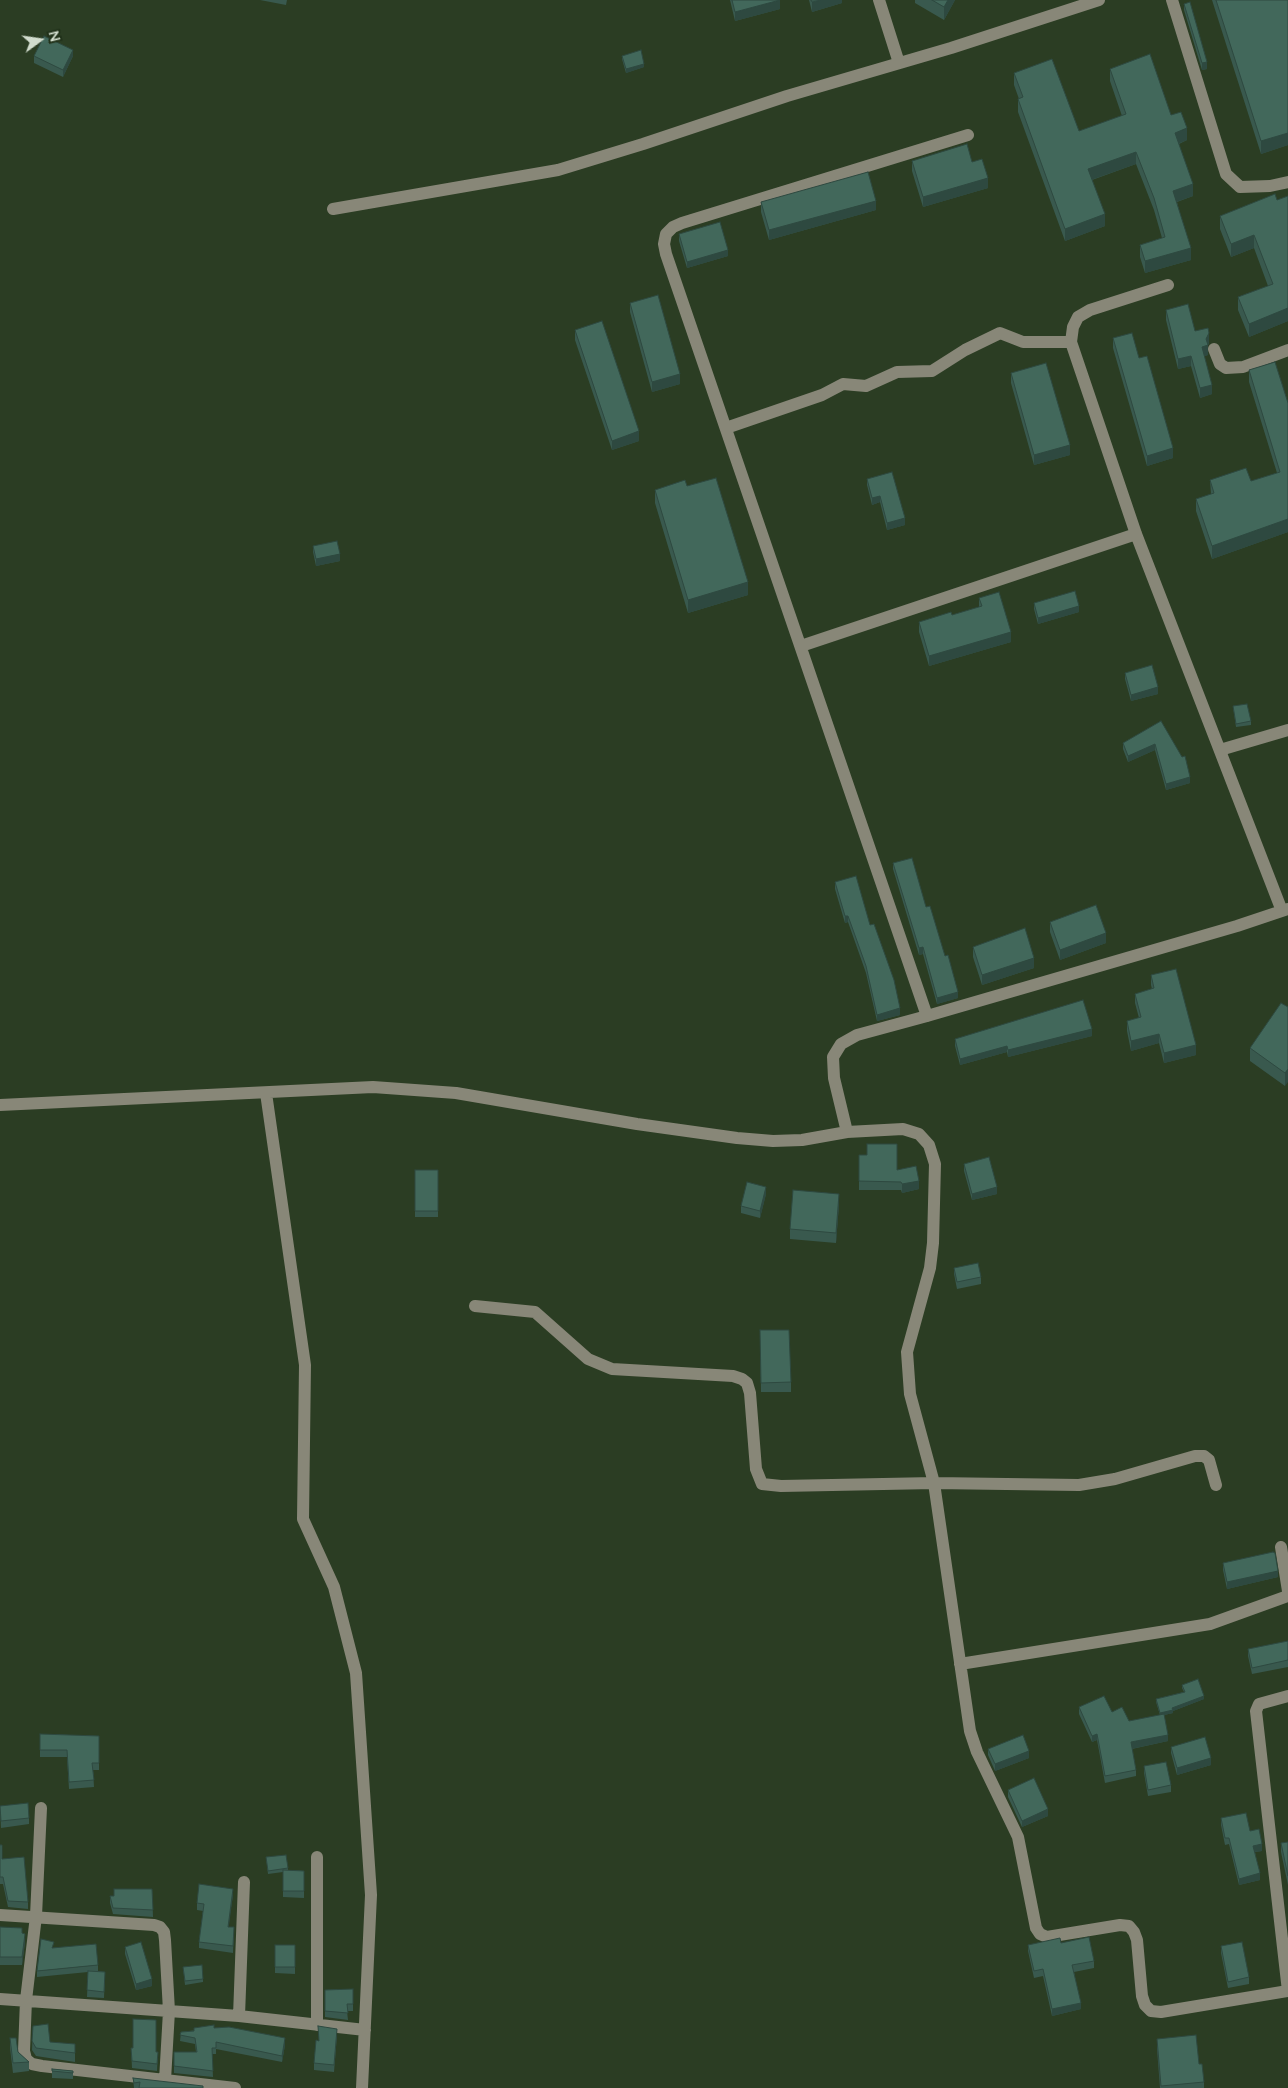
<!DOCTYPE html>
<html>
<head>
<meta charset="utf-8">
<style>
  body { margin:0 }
  #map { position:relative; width:1288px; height:2088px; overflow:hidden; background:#2b3d23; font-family:Lato,sans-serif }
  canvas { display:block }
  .north { position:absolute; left:15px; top:15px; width:50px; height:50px; -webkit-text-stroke:4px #21321a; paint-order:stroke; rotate:76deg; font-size:14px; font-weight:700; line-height:20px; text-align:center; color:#d1dccd }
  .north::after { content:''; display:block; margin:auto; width:18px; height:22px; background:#d1dccd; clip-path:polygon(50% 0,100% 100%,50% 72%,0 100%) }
</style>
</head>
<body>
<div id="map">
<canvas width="1288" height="2088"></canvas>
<div class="north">N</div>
</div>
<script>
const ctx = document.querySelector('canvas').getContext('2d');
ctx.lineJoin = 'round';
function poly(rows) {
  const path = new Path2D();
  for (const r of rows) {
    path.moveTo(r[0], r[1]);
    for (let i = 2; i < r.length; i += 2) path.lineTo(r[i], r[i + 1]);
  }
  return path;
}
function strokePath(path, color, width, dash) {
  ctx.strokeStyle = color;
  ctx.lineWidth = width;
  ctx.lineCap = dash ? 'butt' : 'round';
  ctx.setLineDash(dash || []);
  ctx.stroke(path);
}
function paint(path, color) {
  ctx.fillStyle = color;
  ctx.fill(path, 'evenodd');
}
const minor = poly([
  [879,0,899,63],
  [1172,0,1226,174,1240,187,1270,186,1288,182],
  [333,209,558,170,643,144,787,96,951,48,1099,0],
  [1168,285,1090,310,1078,317,1073,327,1071,342,1136,534,1282,911],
  [1214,349,1220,364,1226,368,1243,367,1288,350],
  [726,428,822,395,843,384,866,386,897,372,932,371,965,350,1000,333,1023,342,1071,342],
  [801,646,1136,534],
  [1220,750,1288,730],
  [927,1016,666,254,664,244,666,234,673,227,682,223,968,135],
  [266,1093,305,1365,303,1519,334,1587,356,1673,371,1895,362,2088],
  [0,1105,373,1087,456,1093,637,1124,737,1138,773,1141,802,1140,847,1132,903,1129,919,1134,929,1145,935,1164,933,1243,930,1268,907,1352,910,1394,934,1483,970,1731,977,1752,1018,1837,1036,1928,1040,1934,1047,1937,1120,1925,1129,1926,1134,1932,1137,1940,1142,1996,1145,2005,1151,2011,1161,2012,1288,1991],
  [847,1132,834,1078,833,1057,841,1044,857,1035,927,1016,1237,926,1288,909],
  [475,1306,535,1312,588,1359,612,1369,733,1376,742,1379,747,1383,750,1393,756,1469,762,1484,781,1486,934,1483,1079,1485,1115,1479,1195,1456,1204,1456,1209,1460,1216,1485],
  [1281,1547,1288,1591],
  [960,1664,1210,1624,1288,1596],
  [41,1808,36,1916,26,2000,24,2051,26,2059,32,2064,42,2066,235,2088],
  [317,1857,317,2025],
  [0,1915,154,1925,160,1927,164,1932,165,1940,169,2011,165,2080],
  [1288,1991,1256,1711,1259,1704,1288,1696],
  [0,1999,239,2016,365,2030],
  [239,2016,244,1882]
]);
const wall = poly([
  [260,0,287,0,286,5],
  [730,0,780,0,780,9,735,21],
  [809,0,842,0,842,3,812,12],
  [915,0,955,0,944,20,915,3],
  [1212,0,1288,0,1288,145,1261,154],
  [1184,4,1207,69,1202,70,1184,10],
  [34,56,73,56,63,77,34,63],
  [622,56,644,67,626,73,622,59],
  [1110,69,1171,115,1187,140,1179,144,1193,196,1177,202,1191,260,1145,273,1140,257,1140,245,1162,238,1154,210,1136,164,1092,180,1105,226,1065,241,1018,112,1018,99,1019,99,1014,85,1014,73,1079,131,1122,116,1110,81],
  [912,161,972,162,988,188,923,207,912,171],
  [1275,194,1288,321,1249,337,1238,310,1238,297,1268,286,1254,248,1231,257,1220,229,1220,216],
  [761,202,876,210,769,240,761,212],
  [679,234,728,256,687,268,679,241],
  [630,303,680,384,652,392,630,312],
  [1166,310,1195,331,1209,343,1208,345,1208,355,1204,356,1212,394,1200,398,1191,366,1178,369,1166,320],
  [575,330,639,441,612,450,575,340],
  [1113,338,1139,358,1173,458,1147,466,1113,348],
  [1275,362,1288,532,1212,559,1196,511,1196,499,1211,494,1210,480,1251,481,1277,473,1249,382,1249,370],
  [1011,373,1070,455,1034,465,1011,383],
  [867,479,905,525,887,530,880,502,872,505,867,485],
  [687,486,748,595,688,613,655,503,655,490],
  [313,546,340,561,316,566,313,552],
  [979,598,1011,642,929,666,919,632,919,622,952,615,979,607],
  [1034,603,1079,612,1038,624,1034,609],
  [1125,673,1158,694,1131,701,1125,679],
  [1233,706,1251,721,1251,725,1236,727],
  [1161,721,1190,783,1166,790,1155,750,1128,762,1123,749,1123,743],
  [893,863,926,907,958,998,937,1004,923,954,919,955,893,869],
  [835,882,870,925,900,1015,877,1021,866,973,848,922,845,923,835,889],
  [1050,922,1106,943,1060,960,1050,932],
  [973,947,1034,968,982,985,973,957],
  [1151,975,1196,1055,1164,1063,1159,1043,1131,1051,1127,1031,1127,1021,1139,1018,1135,1003,1135,994,1152,989,1151,985],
  [1288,1007,1285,1086,1250,1061,1250,1048],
  [1092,1036,1008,1057,1007,1052,960,1065,955,1046,955,1039],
  [859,1155,897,1170,919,1189,902,1193,901,1190,859,1190],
  [964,1164,997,1194,972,1200,964,1171],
  [415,1170,438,1170,438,1217,415,1217],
  [766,1194,760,1218,741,1213,741,1206],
  [839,1204,836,1243,790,1239,790,1229],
  [954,1268,981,1277,981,1284,957,1289,954,1274],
  [760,1330,791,1382,791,1392,761,1392],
  [1223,1563,1278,1577,1227,1589,1223,1570],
  [1288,1641,1288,1667,1252,1674,1248,1656,1248,1649],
  [1182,1685,1204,1699,1173,1711,1173,1713,1164,1715,1168,1741,1132,1749,1136,1770,1136,1776,1105,1783,1097,1740,1092,1742,1079,1714,1079,1707,1112,1712,1129,1721,1160,1715,1156,1702,1156,1699,1184,1692,1182,1688],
  [40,1734,99,1736,99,1770,93,1770,94,1787,69,1789,67,1757,40,1757],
  [1171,1747,1211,1765,1177,1775,1171,1753],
  [988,1749,1029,1758,995,1771,988,1755],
  [1144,1766,1171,1785,1171,1792,1148,1796,1144,1773],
  [1008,1790,1048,1816,1022,1827,1008,1797],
  [0,1806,29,1818,29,1824,1,1828],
  [1221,1818,1250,1831,1262,1851,1255,1852,1260,1880,1239,1885,1229,1844,1225,1845,1221,1825],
  [1288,1842,1288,1885,1281,1852,1281,1843],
  [0,1845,2,1859,28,1902,28,1909,8,1907,3,1884,0,1884],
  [266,1857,288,1868,288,1870,304,1871,304,1898,283,1897,283,1872,268,1874],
  [152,1889,153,1917,113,1914,110,1903,110,1896,114,1896],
  [233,1895,228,1927,234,1927,233,1953,199,1948,199,1942,203,1911,197,1910,197,1903],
  [0,1927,22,1933,25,1942,22,1965,0,1965],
  [1061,1943,1094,1961,1094,1968,1074,1972,1081,2009,1052,2016,1043,1976,1034,1978,1028,1951,1028,1945],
  [275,1945,295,1945,295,1974,275,1973],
  [1221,1946,1249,1977,1249,1984,1228,1988,1221,1953],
  [125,1947,152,1986,136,1990,125,1954],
  [98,1965,98,1971,105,1972,104,1998,87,1997,88,1972,37,1977,37,1971],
  [183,1967,203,1979,203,1982,185,1985],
  [353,1989,353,2011,347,2011,348,2020,325,2017,325,1990],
  [33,2026,50,2042,75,2053,75,2062,36,2056,32,2050],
  [214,2028,285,2045,282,2062,216,2049,216,2054,212,2054,213,2077,174,2073,174,2066,196,2052,195,2044,180,2041,181,2032],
  [337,2035,334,2072,314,2070,314,2063,319,2041],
  [10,2038,18,2052,29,2062,29,2071,13,2073,10,2048],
  [1157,2039,1199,2064,1204,2082,1204,2088,1160,2088,1157,2049],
  [131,2048,158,2052,157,2071,132,2068],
  [52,2069,73,2071,73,2079,52,2078],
  [133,2078,203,2088,134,2088]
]);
const shadedWall = poly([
  [780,0,780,9,735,21,735,12],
  [821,0,842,0,842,3,812,12,812,2],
  [948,0,955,0,944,20,944,7],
  [73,50,73,56,63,77,63,70],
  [1207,62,1207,69,1202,70,1202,63],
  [644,64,644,67,626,73,626,69],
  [1187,128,1187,140,1175,145,1175,133],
  [1288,133,1288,145,1261,154,1261,141],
  [1136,152,1136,164,1088,181,1088,169],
  [988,178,988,188,923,207,923,197],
  [1193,184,1193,196,1173,203,1173,191],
  [876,201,876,210,769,240,769,230],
  [1105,214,1105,226,1065,241,1065,229],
  [1254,235,1254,248,1231,257,1231,244],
  [1191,248,1191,260,1145,273,1145,261],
  [728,250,728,256,687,268,687,262],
  [1288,308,1288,321,1249,337,1249,324],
  [1209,333,1209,343,1208,345,1208,355,1202,357,1202,347],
  [1191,356,1191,366,1178,369,1178,359],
  [680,374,680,384,652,392,652,382],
  [1212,385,1212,394,1200,398,1200,388],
  [639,431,639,441,612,450,612,441],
  [1070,445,1070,455,1034,465,1034,455],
  [1173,448,1173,458,1147,466,1147,456],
  [880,496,880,502,872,505,872,498],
  [905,518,905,525,887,530,887,523],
  [1288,519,1288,532,1212,559,1212,546],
  [340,554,340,561,316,566,316,559],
  [748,582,748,595,688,613,688,600],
  [1079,606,1079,612,1038,624,1038,618],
  [1011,632,1011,642,929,666,929,656],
  [1158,687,1158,694,1131,701,1131,695],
  [1155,744,1155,750,1128,762,1128,756],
  [1190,777,1190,783,1166,790,1166,784],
  [845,916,848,916,848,922,845,923],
  [1106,933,1106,943,1060,960,1060,950],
  [923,947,923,954,919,955,919,948],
  [1034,958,1034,968,982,985,982,975],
  [958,992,958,998,937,1004,937,998],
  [900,1008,900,1015,877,1021,877,1015],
  [1092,1029,1092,1036,1008,1057,1008,1050],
  [1159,1034,1159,1043,1131,1051,1131,1041],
  [1196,1045,1196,1055,1164,1063,1164,1053],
  [1007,1046,1007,1052,960,1065,960,1059],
  [1288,1069,1288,1082,1285,1086,1285,1073],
  [919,1181,919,1189,902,1193,902,1184],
  [766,1187,766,1194,760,1218,760,1211],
  [997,1187,997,1194,972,1200,972,1194],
  [839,1194,839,1204,836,1243,836,1233],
  [1278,1571,1278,1577,1227,1589,1227,1582],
  [1204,1696,1204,1699,1173,1711,1173,1713,1160,1716,1160,1713],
  [1097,1734,1097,1740,1092,1742,1092,1736],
  [1168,1735,1168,1741,1131,1749,1131,1742],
  [1029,1751,1029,1758,995,1771,995,1764],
  [1211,1758,1211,1765,1177,1775,1177,1768],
  [1048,1809,1048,1816,1022,1827,1022,1821],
  [1262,1844,1262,1851,1253,1852,1253,1846],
  [1260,1873,1260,1880,1239,1885,1239,1879],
  [233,1889,233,1895,228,1933,228,1927],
  [25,1934,25,1942,22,1965,22,1957],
  [152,1979,152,1986,136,1990,136,1984],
  [1081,2003,1081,2009,1052,2016,1052,2009],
  [285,2038,285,2045,282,2062,282,2056]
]);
const building = poly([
  [732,0,780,0,735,12,732,0],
  [811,0,821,0,812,2,811,0],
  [932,0,948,0,944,7,932,0],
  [1216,0,1288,0,1288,133,1261,141,1216,0],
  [1190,2,1207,62,1202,63,1184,4,1190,2],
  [44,36,73,50,63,70,34,56,44,36],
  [641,50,644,64,626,69,622,56,641,50],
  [1150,54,1171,115,1181,112,1187,128,1175,133,1193,184,1173,191,1191,248,1145,261,1140,245,1165,237,1154,198,1136,152,1088,169,1105,214,1065,229,1018,99,1023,97,1014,73,1052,59,1079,131,1126,114,1110,69,1150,54],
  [967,144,972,162,982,159,988,178,923,197,912,161,967,144],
  [868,172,876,201,769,230,761,202,868,172],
  [1275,194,1277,200,1288,196,1288,308,1249,324,1238,297,1273,284,1254,235,1231,244,1220,216,1275,194],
  [720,222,728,250,687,262,679,234,720,222],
  [658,295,680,374,652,382,630,303,658,295],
  [1188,304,1195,331,1208,328,1209,333,1206,339,1208,345,1202,347,1212,385,1200,388,1191,356,1178,359,1166,310,1188,304],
  [602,321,639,431,612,441,575,330,602,321],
  [1132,333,1139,358,1147,356,1173,448,1147,456,1113,338,1132,333],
  [1275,362,1288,403,1288,519,1212,546,1196,499,1214,493,1210,480,1246,468,1251,481,1280,472,1249,370,1275,362],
  [1046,363,1070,445,1034,455,1011,373,1046,363],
  [892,472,905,518,887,523,880,496,872,498,867,479,892,472],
  [716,478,748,582,688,600,655,490,685,480,687,486,716,478],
  [337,541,340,554,316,559,313,546,337,541],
  [1075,591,1079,606,1038,618,1034,603,1075,591],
  [999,592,1011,632,929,656,919,622,951,612,952,615,982,606,979,598,999,592],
  [1152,665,1158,687,1131,695,1125,673,1152,665],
  [1247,704,1251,721,1236,724,1233,706,1247,704],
  [1161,721,1182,757,1185,756,1190,777,1166,784,1155,744,1128,756,1123,743,1161,721],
  [912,858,926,907,930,906,945,956,948,955,958,992,937,998,923,947,919,948,893,863,912,858],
  [856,876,870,925,874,924,894,980,900,1008,877,1015,866,966,848,916,845,916,835,882,856,876],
  [1096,905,1106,933,1060,950,1050,922,1096,905],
  [1025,928,1034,958,982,975,973,947,1025,928],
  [1176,969,1196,1045,1164,1053,1159,1034,1131,1041,1127,1021,1141,1017,1135,994,1154,988,1151,975,1176,969],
  [1083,1000,1092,1029,1008,1050,1007,1046,960,1059,955,1039,1083,1000],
  [1281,1003,1288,1007,1288,1069,1285,1073,1250,1048,1281,1003],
  [867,1144,897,1144,897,1170,916,1166,919,1181,902,1184,901,1182,859,1181,859,1155,867,1155,867,1144],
  [989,1157,997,1187,972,1194,964,1164,989,1157],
  [415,1170,438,1170,438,1211,415,1211,415,1170],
  [747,1182,766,1187,760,1211,741,1206,747,1182],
  [793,1190,839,1194,836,1233,790,1229,793,1190],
  [978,1263,981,1277,957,1282,954,1268,978,1263],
  [760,1330,789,1330,791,1382,761,1383,760,1330],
  [1273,1552,1275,1553,1278,1571,1227,1582,1223,1563,1273,1552],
  [1288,1641,1288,1660,1252,1668,1248,1649,1288,1641],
  [1198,1679,1204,1696,1172,1708,1173,1710,1160,1713,1156,1699,1185,1692,1182,1685,1198,1679],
  [1104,1696,1112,1712,1122,1707,1129,1721,1164,1714,1168,1735,1131,1742,1136,1770,1105,1776,1097,1734,1092,1736,1079,1707,1104,1696],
  [40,1734,99,1736,99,1763,92,1763,94,1780,69,1782,67,1750,40,1750,40,1734],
  [1023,1735,1029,1751,995,1764,988,1749,1023,1735],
  [1205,1737,1211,1758,1177,1768,1171,1747,1205,1737],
  [1166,1762,1171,1785,1148,1790,1144,1766,1166,1762],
  [1034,1778,1048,1809,1022,1821,1008,1790,1034,1778],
  [28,1803,29,1818,1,1821,0,1806,28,1803],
  [1246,1813,1250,1831,1259,1829,1262,1844,1253,1846,1260,1873,1239,1879,1229,1838,1225,1838,1221,1818,1246,1813],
  [1288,1842,1288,1876,1281,1843,1288,1842],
  [0,1845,2,1845,2,1859,24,1857,28,1902,8,1901,3,1877,0,1877,0,1845],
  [286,1855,288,1868,268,1871,266,1857,286,1855],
  [283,1870,304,1871,304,1891,283,1891,283,1870],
  [199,1884,233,1889,228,1927,234,1927,233,1946,199,1942,204,1904,197,1903,199,1884],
  [114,1889,152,1889,153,1910,113,1908,110,1896,114,1896,114,1889],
  [0,1927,22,1928,22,1933,25,1934,22,1957,0,1957,0,1927],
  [1089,1937,1094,1961,1072,1965,1081,2003,1052,2009,1043,1969,1034,1971,1028,1945,1060,1938,1061,1943,1089,1937],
  [41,1939,54,1942,52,1948,96,1944,98,1965,37,1971,41,1939],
  [141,1942,152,1979,136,1984,125,1947,141,1942],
  [1242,1942,1249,1977,1228,1982,1221,1946,1242,1942],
  [275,1945,295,1945,295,1967,275,1967,275,1945],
  [202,1965,203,1979,185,1981,183,1967,202,1965],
  [88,1971,105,1972,104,1992,87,1990,88,1971],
  [353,1989,353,2004,347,2004,348,2013,325,2011,325,1990,353,1989],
  [133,2019,156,2020,156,2052,158,2052,157,2064,132,2061,131,2048,133,2048,133,2019],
  [48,2024,50,2042,75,2044,75,2053,36,2048,32,2041,33,2026,48,2024],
  [214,2025,214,2028,229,2027,285,2038,282,2056,216,2042,216,2048,212,2048,213,2071,174,2066,174,2052,197,2052,195,2038,180,2035,181,2032,194,2031,194,2028,214,2025],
  [318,2026,337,2029,334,2065,314,2063,316,2040,319,2041,318,2026],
  [1196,2035,1199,2064,1202,2064,1204,2082,1161,2086,1157,2039,1196,2035],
  [10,2038,16,2038,18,2052,29,2062,13,2063,10,2038],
  [52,2069,73,2071,73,2073,52,2071,52,2069],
  [133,2078,203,2086,203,2088,139,2088,140,2082,134,2083,133,2078]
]);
strokePath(minor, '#888778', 12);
paint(wall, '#39594e');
paint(shadedWall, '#2e4940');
paint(building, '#42685b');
strokePath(building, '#2e4940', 1);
</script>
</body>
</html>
